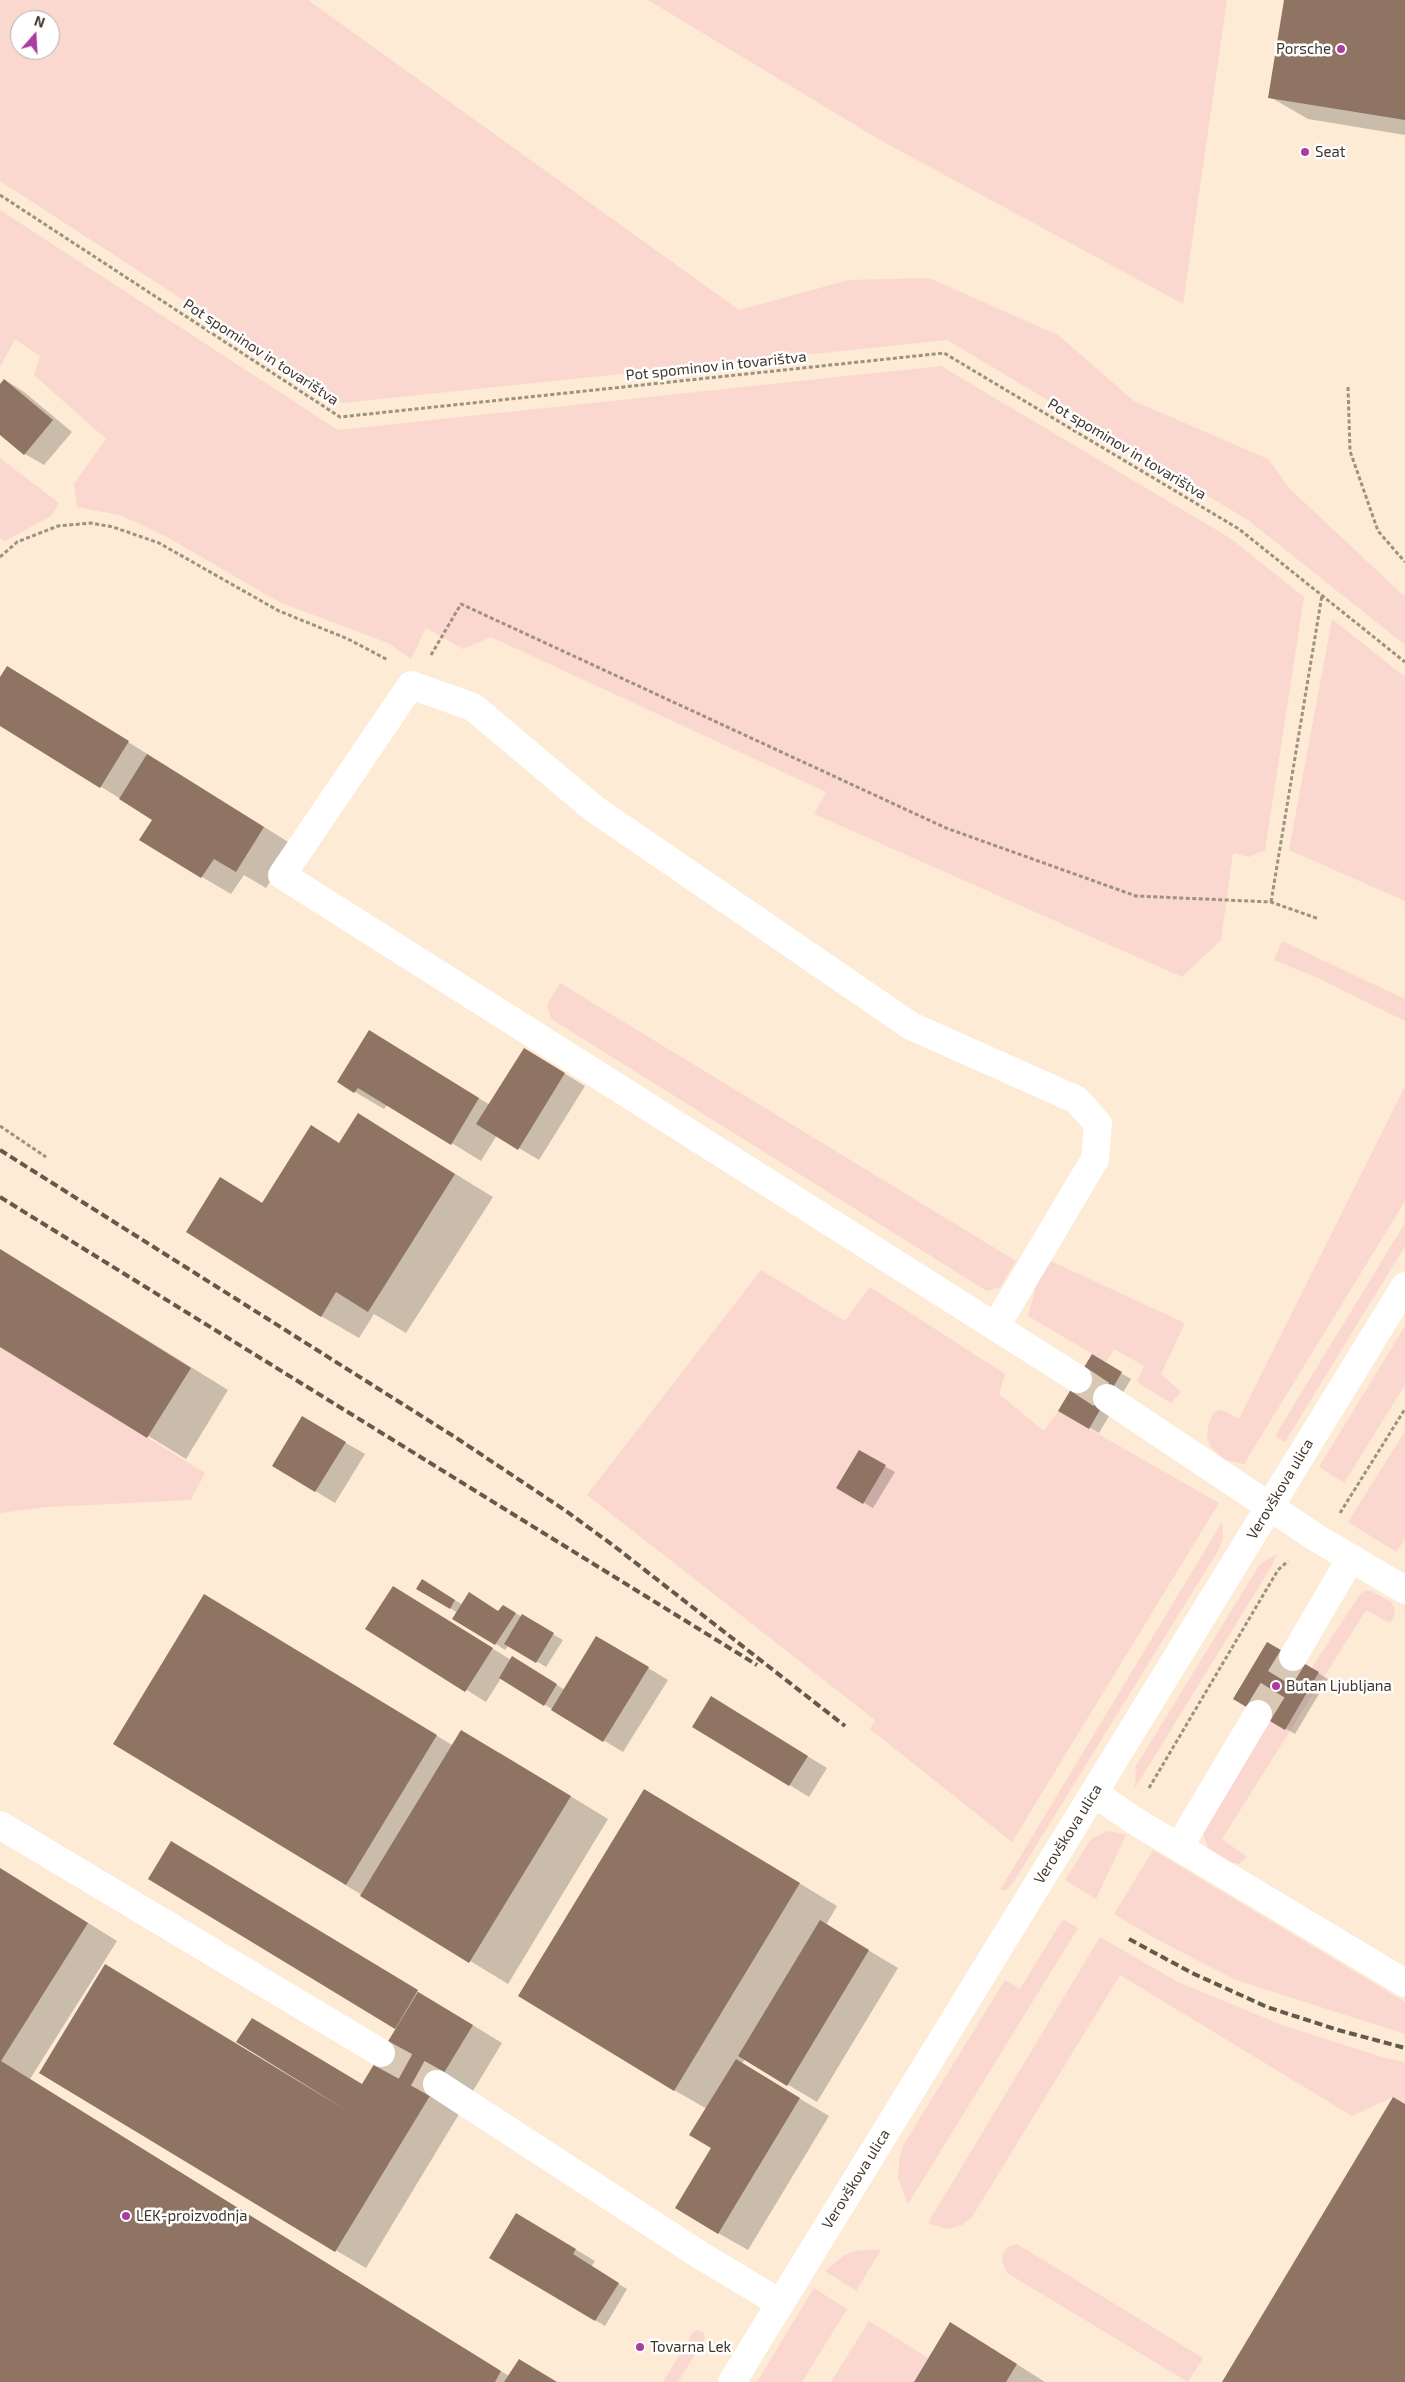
<!DOCTYPE html>
<html>
<head>
<meta charset="utf-8">
<style>
  body { margin:0 }
  #map { position:relative; width:1405px; height:2382px; overflow:hidden; background:#fdebd5; font-family:"Exo 2",sans-serif }
  canvas { display:block }
  .north { position:absolute; left:10px; top:10px; width:50px; height:50px; box-sizing:border-box; background:#fff; border:1px solid #b3afab; border-radius:50%; rotate:19deg; font-size:14px; font-weight:700; line-height:20px; text-align:center; color:#40372c }
  .north::after { content:''; display:block; margin:auto; width:18px; height:22px; background:#a93e9e; clip-path:polygon(50% 0,100% 100%,50% 72%,0 100%) }
</style>
</head>
<body>
<div id="map">
<canvas width="1405" height="2382"></canvas>
<div class="north">N</div>
</div>
<script>
const ctx = document.querySelector('canvas').getContext('2d');
ctx.lineJoin = 'round';
function paint(path, color) {
  ctx.fillStyle = color;
  ctx.fill(path, 'evenodd');
}
function poly(rows) {
  const path = new Path2D();
  for (const r of rows) {
    path.moveTo(r[0], r[1]);
    for (let i = 2; i < r.length; i += 2) path.lineTo(r[i], r[i + 1]);
  }
  return path;
}
function strokePath(path, color, width, dash) {
  ctx.strokeStyle = color;
  ctx.lineWidth = width;
  ctx.lineCap = dash ? 'butt' : 'round';
  ctx.setLineDash(dash || []);
  ctx.stroke(path);
}
function write(font, color, halo, rows, align = 'center') {
  ctx.font = font + ' "Exo 2",sans-serif';
  ctx.lineWidth = 5;
  ctx.setLineDash([]);
  ctx.textBaseline = 'middle';
  ctx.strokeStyle = halo;
  ctx.fillStyle = color;
  for (const [text, x, y, turn = 0] of rows) {
    ctx.save();
    ctx.translate(x, y);
    ctx.rotate((+turn || 0) * Math.PI / 180);
    ctx.textAlign = isNaN(turn) ? turn : align;
    if (halo) ctx.strokeText(text, 0, 0);
    ctx.fillText(text, 0, 0);
    ctx.restore();
  }
}
const green = poly([
  [0,0,308,0,739,310,849,280,929,278,1058,335,1134,401,1268,459,1289,488,1405,597,1405,645,1248,520,947,340,342,403,0,181],
  [20,20,50,20,50,50,20,50],
  [648,0,1227,0,1183,304,880,140],
  [0,210,338,430,941,366,1230,538,1304,597,1265,850,1249,857,1233,853,1221,940,1182,977,814,814,826,792,491,637,463,649,426,628,411,659,388,643,281,603,167,537,120,515,77,507,74,484,106,439,34,375,40,356,15,339,0,367],
  [0,458,59,503,51,516,5,541,0,538],
  [1332,619,1405,677,1405,901,1289,850],
  [1282,941,1405,999,1405,1021,1320,979,1274,960],
  [560,983,1016,1261,1000,1287,987,1291,551,1019,547,1005],
  [1405,1086,1405,1201,1244,1464,1225,1460,1211,1447,1207,1438,1208,1427,1213,1413,1220,1410,1225,1411,1239,1419],
  [1405,1223,1405,1246,1285,1442,1275,1436],
  [1044,1258,1185,1323,1161,1374,1181,1392,1171,1403,1137,1382,1144,1366,1114,1349,1106,1362,1028,1316],
  [761,1270,845,1321,870,1287,1005,1374,999,1394,1044,1431,1058,1411,1219,1503,1012,1842,870,1729,875,1720,587,1495],
  [1405,1326,1405,1385,1344,1483,1319,1467],
  [0,1347,205,1473,191,1500,47,1507,0,1513],
  [1405,1431,1405,1539,1396,1552,1348,1522],
  [1222,1522,1223,1538,1219,1549,1013,1883,1006,1890,1000,1890],
  [1277,1554,1271,1567,1135,1788,1136,1766,1260,1564],
  [1366,1591,1371,1591,1391,1602,1395,1608,1394,1616,1390,1623,1366,1610,1222,1839,1247,1857,1239,1864,1232,1863,1208,1848,1203,1834,1203,1829,1270,1720,1285,1729,1319,1672,1312,1667,1361,1593],
  [1108,1831,1126,1835,1096,1899,1065,1880,1091,1839],
  [1153,1850,1405,2002,1405,2034,1236,1980,1156,1939,1114,1914],
  [1063,1919,1078,1928,908,2204,898,2178,900,2155,904,2144,1005,1980,1020,1989],
  [1100,1937,1178,1982,1282,2025,1385,2058,1405,2062,1405,2104,1393,2097,1352,2116,1120,1975,972,2217,962,2225,947,2229,928,2223],
  [1017,2244,1203,2358,1188,2382,1007,2273,1002,2261,1003,2253,1008,2247],
  [866,2250,881,2250,856,2291,825,2271,843,2256,855,2251],
  [814,2288,847,2309,802,2382,757,2382],
  [869,2321,928,2358,914,2382,831,2382],
  [698,2330,704,2332,705,2338,678,2382,663,2382,693,2332]
]);
const shadow = poly([
  [1285,0,1405,0,1405,135,1308,119,1270,97],
  [5,380,24,392,72,432,44,465,25,454,0,433,0,386],
  [8,667,293,845,266,888,244,875,231,894,202,877,141,839,153,819,0,724,0,680],
  [399,1049,490,1105,544,1061,585,1086,539,1160,497,1135,481,1161,388,1104,384,1109,338,1082],
  [359,1115,493,1197,406,1333,374,1314,359,1338,321,1316,221,1178,263,1203,311,1127,340,1144],
  [0,1249,228,1390,186,1459,0,1345],
  [1092,1356,1131,1379,1099,1433,1060,1411],
  [322,1429,365,1454,335,1503,274,1466],
  [859,1452,895,1472,873,1508,838,1487],
  [432,1586,463,1605,499,1612,503,1606,563,1640,546,1667,509,1645,505,1650,496,1644,454,1618,458,1613,418,1588],
  [413,1599,511,1660,522,1663,565,1690,617,1649,668,1680,623,1752,501,1678,486,1702,367,1628],
  [242,1618,452,1745,500,1753,608,1819,508,1984,114,1744],
  [1268,1643,1328,1679,1295,1734,1235,1699],
  [731,1710,827,1768,809,1797,694,1726],
  [645,1790,837,1906,826,1925,898,1968,817,2102,745,2059,742,2064,829,2116,748,2250,718,2233,713,2147,707,2109,674,2090],
  [201,1859,502,2043,366,2268,281,2218,397,2029,149,1878],
  [0,1868,117,1941,30,2079,509,2376,555,2382,0,2382],
  [536,2226,595,2261,591,2267,627,2289,605,2326,491,2257],
  [980,2341,1045,2382,915,2382]
]);
const building = poly([
  [1284,0,1405,0,1405,120,1268,98],
  [4,379,53,420,24,455,0,435,0,384],
  [7,666,129,741,100,788,0,726,0,677],
  [147,754,264,827,236,872,214,859,201,878,139,840,152,820,119,799],
  [369,1030,479,1098,451,1145,358,1088,354,1093,337,1082],
  [524,1048,565,1073,518,1150,476,1124],
  [358,1113,455,1174,368,1312,336,1292,321,1317,186,1232,220,1177,262,1203,311,1125,339,1143],
  [0,1249,191,1368,147,1438,0,1347],
  [1092,1354,1122,1372,1089,1429,1058,1411],
  [302,1416,346,1442,315,1492,272,1466],
  [859,1450,886,1465,863,1504,836,1488],
  [422,1579,455,1600,450,1609,416,1589],
  [393,1586,493,1648,465,1692,365,1629],
  [469,1592,498,1611,503,1605,516,1613,495,1645,452,1619],
  [204,1594,437,1735,346,1885,113,1744],
  [522,1614,554,1633,536,1663,504,1644],
  [596,1636,649,1667,603,1742,551,1710],
  [1267,1642,1319,1672,1285,1730,1233,1699],
  [512,1656,557,1684,544,1706,499,1678],
  [711,1696,808,1756,789,1786,692,1727],
  [461,1730,571,1796,469,1963,360,1896],
  [644,1789,800,1883,674,2091,518,1996],
  [171,1841,418,1990,395,2029,148,1879],
  [0,1868,88,1923,1,2061,501,2371,495,2382,0,2382],
  [820,1920,869,1950,787,2086,738,2056],
  [105,1964,346,2110,236,2042,252,2018,362,2084,418,1992,473,2025,335,2252,39,2073],
  [736,2059,800,2098,718,2234,675,2208,711,2148,689,2135],
  [1393,2097,1405,2104,1405,2382,1222,2382],
  [516,2213,576,2249,573,2254,619,2283,595,2321,489,2258],
  [950,2322,1017,2364,1006,2382,914,2382],
  [519,2359,557,2382,504,2382]
]);
const minorTunnel = poly([
  [1078,1379,1107,1398],
  [1258,1714,1293,1657],
  [381,2053,437,2084]
]);
const path = poly([
  [0,195,340,417,944,353,1239,529,1405,662],
  [1348,387,1350,451,1378,531,1405,562],
  [0,557,17,542,58,526,91,523,113,527,159,543,279,611,348,639,388,660],
  [431,655,461,604,946,828,1136,896,1271,902,1319,919],
  [1271,902,1322,595],
  [0,1126,46,1157],
  [1340,1513,1405,1409],
  [1149,1788,1278,1570,1288,1561]
]);
const minor = poly([
  [996,1326,1095,1159,1098,1124,1077,1100,911,1026,593,808,473,707,411,685,282,875,1078,1379],
  [1107,1398,1315,1537,1405,1590],
  [1293,1657,1351,1558],
  [1094,1793,1135,1821,1405,1983],
  [0,1825,381,2053],
  [1179,1847,1258,1714],
  [437,2084,700,2255,780,2303],
  [732,2382,1405,1286]
]);
const rail = poly([
  [0,1150,458,1439,566,1511,614,1546,845,1726],
  [0,1197,757,1665],
  [1129,1939,1192,1973,1267,2007,1338,2030,1405,2048]
]);
const markers = [
  [1341,49,5,"#a93e9e"],
  [1305,152,5,"#a93e9e"],
  [1276,1686,5,"#a93e9e"],
  [126,2216,5,"#a93e9e"],
  [640,2347,5,"#a93e9e"]
];
const poiNames = [
  ["Porsche",1331,49,"right"],
  ["Seat",1315,152],
  ["Butan Ljubljana",1286,1686],
  ["LEK-proizvodnja",136,2216],
  ["Tovarna Lek",650,2347]
];
const streetNames = [
  ["Pot spominov in tovarištva",261,352,33],
  ["Pot spominov in tovarištva",716,366,-6],
  ["Pot spominov in tovarištva",1127,449,31],
  ["Verovškova ulica",1280,1489,-59],
  ["Verovškova ulica",1068,1834,-58],
  ["Verovškova ulica",856,2179,-58]
];
paint(green, '#fad7cf');
paint(shadow, '#0003');
paint(building, '#907463');
strokePath(minorTunnel, '#d7c7b3', 28, [28, 14]);
strokePath(path, '#9e9180', 3, [4, 2.5]);
strokePath(minor, '#fff', 28);
strokePath(rail, '#63594c', 4, [8, 4]);
for (const [x, y, r, color] of markers) {
  const dot = new Path2D();
  dot.arc(x, y, r, 0, 2 * Math.PI);
  ctx.fillStyle = color;
  ctx.fill(dot);
  strokePath(dot, '#fff', 2);
}
write('15px', '#40372c', '#fff', poiNames, 'left');
write('15px', '#40372c', '#fff', streetNames);
</script>
</body>
</html>
